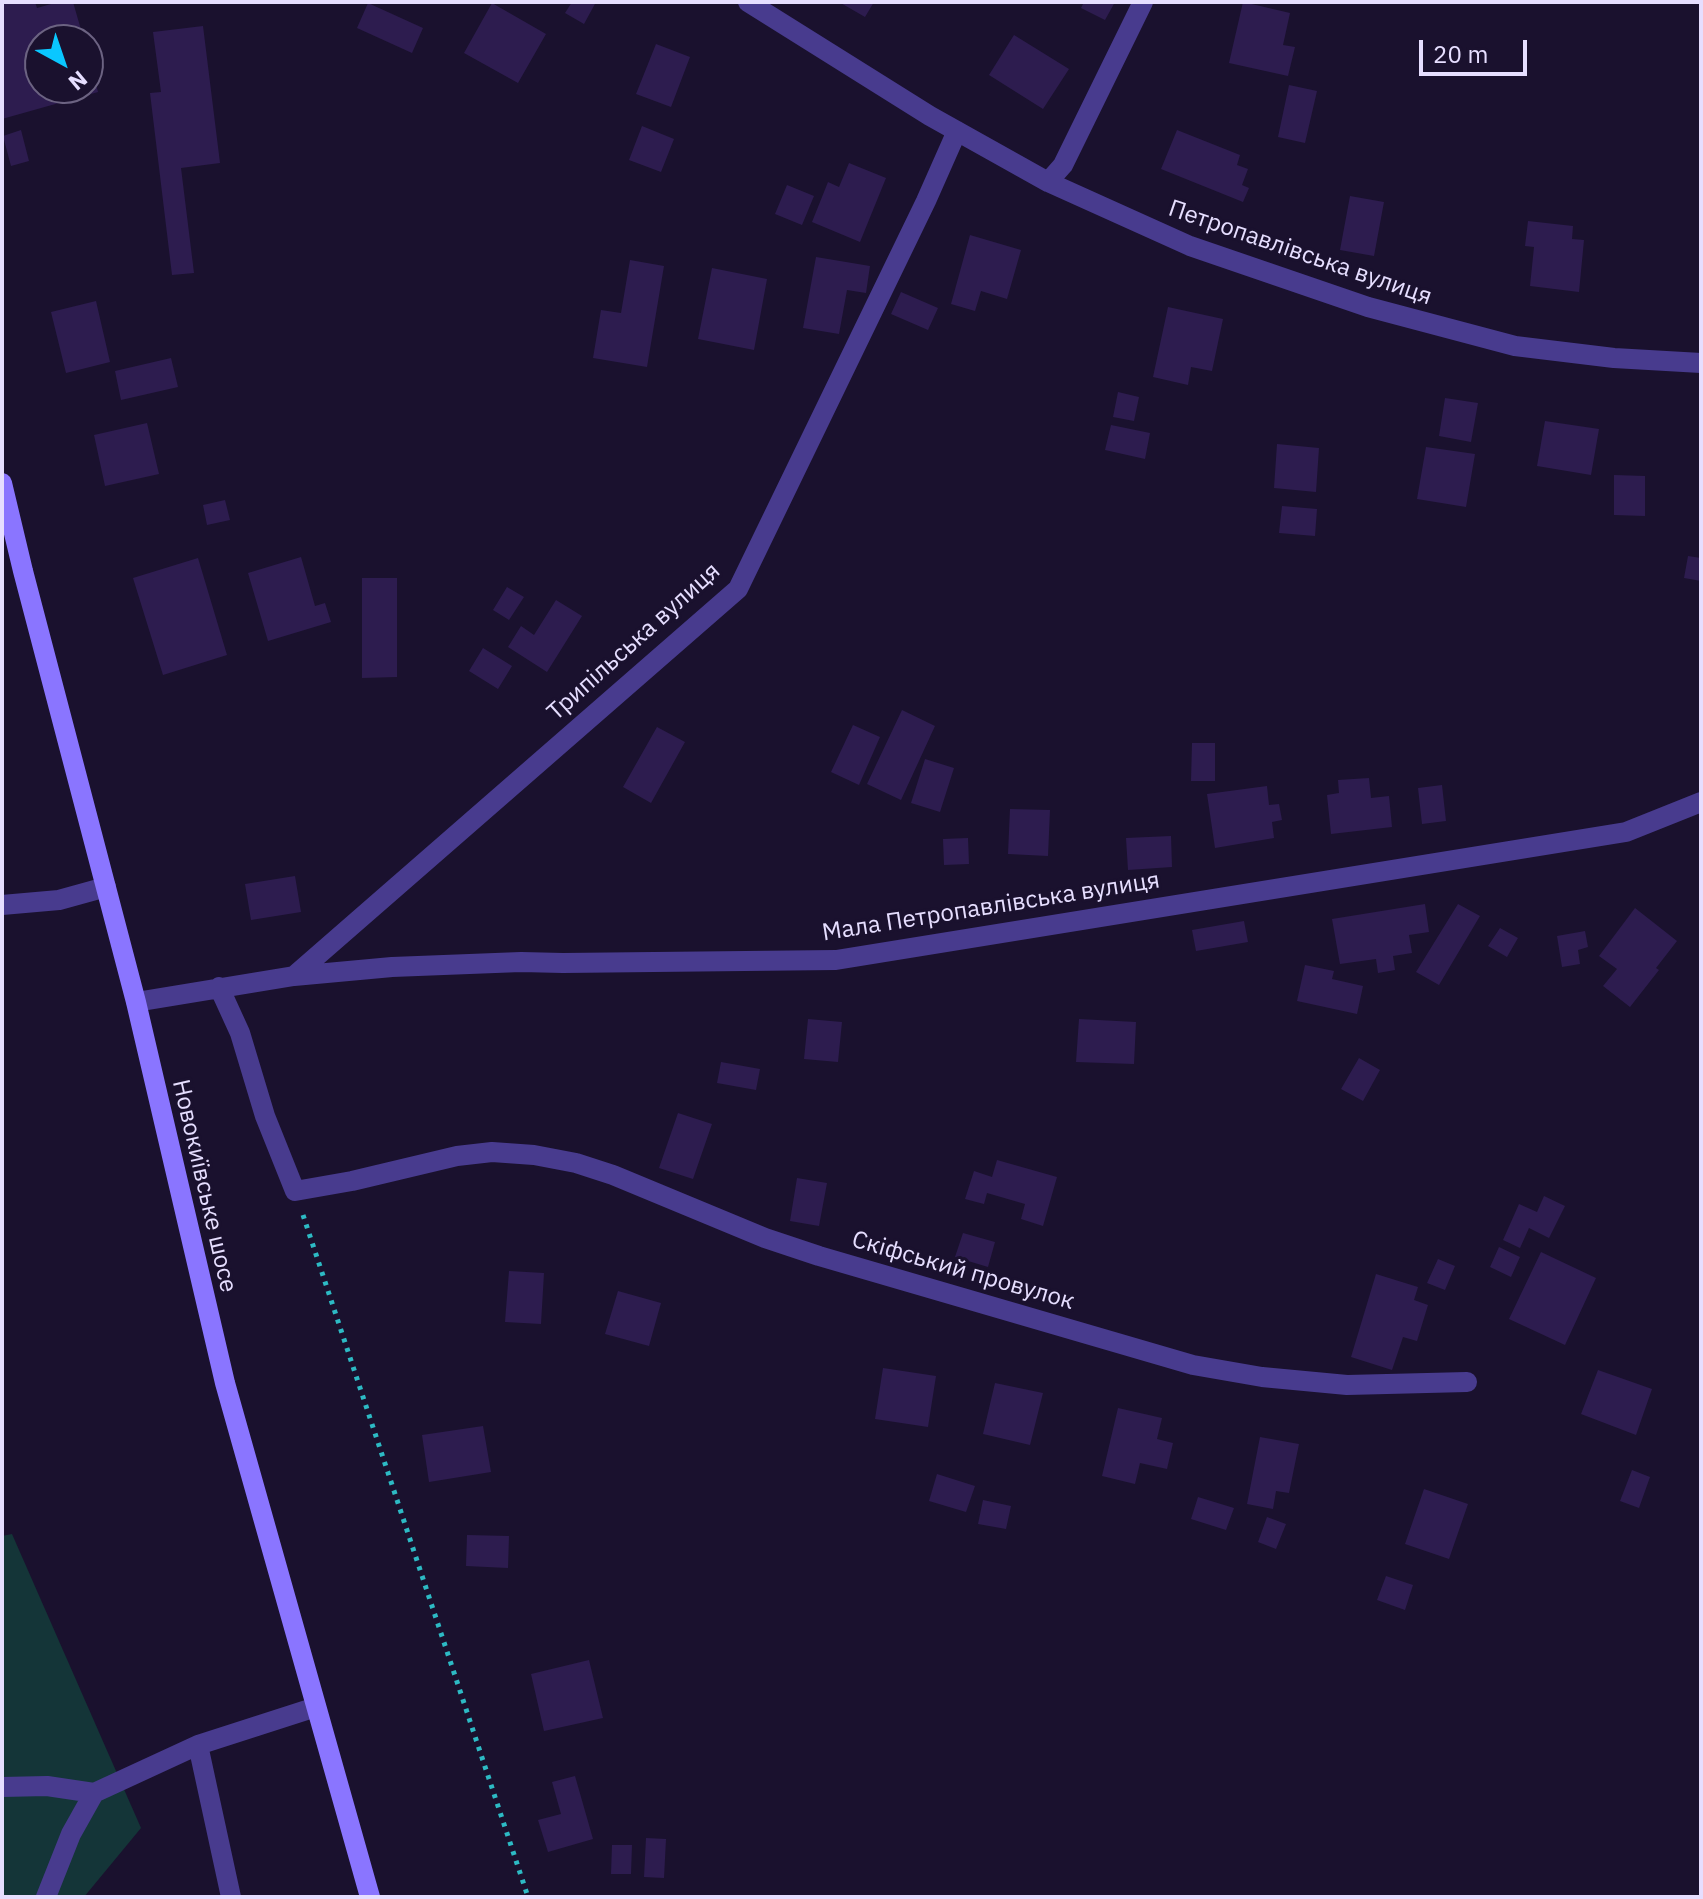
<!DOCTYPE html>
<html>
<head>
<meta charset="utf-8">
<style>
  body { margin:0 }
  #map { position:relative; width:1703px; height:1899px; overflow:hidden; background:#1a112e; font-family:"IBM Plex Sans",sans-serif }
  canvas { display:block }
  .frame { position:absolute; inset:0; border:4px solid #e6deff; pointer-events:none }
  .north { position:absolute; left:24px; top:24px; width:80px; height:80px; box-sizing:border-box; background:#1a112e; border:2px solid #6c6382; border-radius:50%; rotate:140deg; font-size:22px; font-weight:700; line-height:32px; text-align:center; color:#e6deff }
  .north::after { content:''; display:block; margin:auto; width:28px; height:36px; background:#0ac7ff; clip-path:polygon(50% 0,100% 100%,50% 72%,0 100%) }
  .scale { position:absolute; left:1419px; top:40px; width:108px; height:36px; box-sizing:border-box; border:4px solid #e6deff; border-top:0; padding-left:10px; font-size:24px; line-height:28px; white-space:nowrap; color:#e6deff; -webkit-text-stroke:6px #1a112e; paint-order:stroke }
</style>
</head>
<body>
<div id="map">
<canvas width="1703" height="1899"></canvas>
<div class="frame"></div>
<div class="north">N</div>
<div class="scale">20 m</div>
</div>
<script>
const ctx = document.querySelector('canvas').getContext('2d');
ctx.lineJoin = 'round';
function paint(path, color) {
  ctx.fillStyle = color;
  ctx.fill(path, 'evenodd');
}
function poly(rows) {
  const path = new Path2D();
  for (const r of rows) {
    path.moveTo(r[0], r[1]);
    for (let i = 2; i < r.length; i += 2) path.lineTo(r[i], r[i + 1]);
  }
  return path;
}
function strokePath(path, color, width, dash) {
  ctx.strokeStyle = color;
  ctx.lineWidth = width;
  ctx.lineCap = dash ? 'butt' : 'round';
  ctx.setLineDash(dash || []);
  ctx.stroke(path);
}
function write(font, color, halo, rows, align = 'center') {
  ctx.font = font + ' "IBM Plex Sans",sans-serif';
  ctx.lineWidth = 6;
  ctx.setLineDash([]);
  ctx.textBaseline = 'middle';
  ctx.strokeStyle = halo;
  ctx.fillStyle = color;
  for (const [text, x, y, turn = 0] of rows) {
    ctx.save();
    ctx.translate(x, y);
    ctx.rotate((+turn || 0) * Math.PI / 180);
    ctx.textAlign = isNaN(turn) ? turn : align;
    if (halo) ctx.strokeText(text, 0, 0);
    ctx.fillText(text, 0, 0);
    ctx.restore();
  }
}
const green = poly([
  [12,1534,141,1828,84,1897,2,1897,2,1536]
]);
const building = poly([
  [2,2,35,2,37,8,58,2,73,2,84,40,40,40,40,88,88,88,89,58,98,92,2,119],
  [572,2,596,2,584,24,565,13],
  [839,2,874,2,865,17],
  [1084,2,1115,2,1105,20,1081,8],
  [1243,2,1290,13,1283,45,1295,47,1288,76,1229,63],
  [368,3,423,28,412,53,357,28],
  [492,3,546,34,518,83,464,53],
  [203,26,220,163,181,168,194,273,172,275,150,93,161,92,153,32],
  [1014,35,1069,69,1043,109,989,75],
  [656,44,690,57,671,107,636,94],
  [1289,85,1317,91,1305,143,1278,137],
  [642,126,674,139,661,172,629,160],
  [21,130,29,161,11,166,3,136],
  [1177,130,1240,155,1237,165,1248,169,1242,185,1249,188,1243,202,1161,169],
  [849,163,886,178,860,242,812,222,828,182,839,187],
  [787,185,814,196,802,225,775,214],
  [1350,196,1384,202,1374,256,1340,250],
  [1528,221,1573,226,1572,239,1584,240,1579,292,1530,286,1534,247,1525,246],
  [970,235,1021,250,1007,299,981,291,975,311,951,304],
  [816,257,870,266,866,293,847,290,839,334,803,328],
  [630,260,664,266,647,367,593,358,601,310,621,313],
  [712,268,767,279,754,350,698,339],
  [901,292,938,308,928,330,891,314],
  [96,301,110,362,66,373,51,312],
  [1168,307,1223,319,1212,371,1191,367,1188,385,1153,377],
  [171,358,178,387,121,400,115,371],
  [1118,392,1139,397,1134,421,1113,417],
  [1445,398,1478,403,1471,442,1439,436],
  [1545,421,1599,429,1591,475,1537,466],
  [147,423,159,474,105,486,94,435],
  [1111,425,1150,433,1145,459,1105,450],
  [1277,444,1319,448,1316,492,1274,488],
  [1426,447,1475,454,1466,507,1417,499],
  [1614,475,1645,476,1645,516,1614,515],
  [225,500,230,520,207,525,203,505],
  [1282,506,1317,509,1315,536,1279,533],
  [1688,556,1701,558,1701,581,1684,578],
  [301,557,315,606,325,603,331,622,268,641,248,573],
  [198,558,227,655,163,675,133,578],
  [362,578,397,578,397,677,362,678],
  [507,587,524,597,509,620,493,610],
  [556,600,582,616,547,672,508,647,521,626,534,635],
  [483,648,512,666,498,689,469,671],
  [902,710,935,726,901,800,867,784],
  [853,725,880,737,859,785,831,772],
  [657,727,685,742,651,803,623,787],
  [1192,743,1215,743,1215,781,1191,781],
  [925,759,954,768,940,812,911,803],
  [1369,778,1371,798,1389,796,1392,827,1331,834,1327,795,1339,793,1338,780],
  [1442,785,1446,821,1422,824,1418,788],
  [1267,786,1269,805,1279,804,1282,820,1272,822,1274,838,1215,848,1207,794],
  [1010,809,1050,810,1048,856,1008,854],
  [1171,836,1172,867,1128,870,1126,838],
  [968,838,969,864,944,865,943,839],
  [295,876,301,912,251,920,245,884],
  [1425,904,1429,932,1409,935,1412,953,1393,956,1395,970,1378,973,1376,959,1340,964,1332,919],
  [1458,904,1480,916,1439,985,1416,972],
  [1635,908,1677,941,1656,968,1659,970,1630,1007,1603,986,1617,969,1599,956],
  [1244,921,1248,942,1196,951,1192,930],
  [1500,928,1518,938,1507,957,1488,946],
  [1585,931,1588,947,1578,950,1580,964,1562,967,1557,936],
  [1305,965,1334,971,1332,979,1363,986,1357,1014,1297,1001],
  [808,1019,842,1022,838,1062,804,1059],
  [1079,1019,1136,1022,1134,1064,1076,1062],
  [1359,1058,1380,1070,1363,1101,1341,1089],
  [721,1062,760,1069,756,1090,717,1083],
  [678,1113,712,1124,693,1179,659,1168],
  [997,1160,1057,1177,1043,1226,1021,1219,1025,1204,987,1193,984,1204,965,1199,974,1171,992,1177],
  [797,1178,827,1183,819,1226,790,1221],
  [1544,1196,1565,1206,1549,1238,1529,1228,1520,1248,1503,1240,1519,1204,1537,1212],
  [963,1233,995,1242,988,1267,955,1257],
  [1499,1247,1520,1257,1511,1277,1490,1267],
  [1541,1252,1596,1278,1565,1345,1509,1319],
  [1438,1259,1455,1266,1445,1290,1427,1283],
  [509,1271,544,1273,541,1324,505,1322],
  [1376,1274,1418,1287,1414,1300,1428,1305,1417,1341,1403,1337,1392,1370,1351,1357],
  [618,1291,661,1303,649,1346,605,1334],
  [883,1368,936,1376,928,1427,875,1419],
  [1598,1370,1652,1389,1636,1435,1581,1414],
  [995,1383,1043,1393,1030,1445,983,1434],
  [1118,1408,1162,1418,1157,1439,1173,1443,1167,1469,1140,1463,1135,1484,1102,1476],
  [483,1426,491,1472,429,1482,422,1435],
  [1260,1437,1299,1444,1289,1493,1276,1491,1273,1509,1247,1504],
  [1632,1470,1650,1477,1639,1508,1620,1501],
  [937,1474,975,1486,966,1512,929,1501],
  [1424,1489,1468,1504,1449,1559,1405,1544],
  [1198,1497,1234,1508,1226,1530,1191,1519],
  [983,1500,1011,1506,1006,1529,978,1524],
  [1267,1517,1286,1524,1276,1549,1258,1542],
  [467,1535,509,1536,508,1568,466,1566],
  [1386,1576,1413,1585,1405,1610,1377,1600],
  [589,1660,603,1718,544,1731,531,1674],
  [575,1776,593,1839,548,1852,538,1820,561,1814,552,1782],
  [646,1838,666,1839,664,1878,644,1877],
  [612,1845,632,1845,631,1874,611,1874]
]);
const path = poly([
  [303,1215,528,1897]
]);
const service = poly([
  [198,1745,231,1897],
  [2,1787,47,1786,94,1793,198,1745,316,1707],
  [46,1897,71,1834,94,1793]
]);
const minor = poly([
  [748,2,930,116,1048,182,1190,246,1368,307,1515,346,1614,358,1701,363],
  [1048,182,1063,165,1143,2],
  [2,905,59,900,106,887],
  [294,976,738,589,926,201,957,131],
  [219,987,240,1033,265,1116,295,1191,352,1181,457,1156,492,1152,534,1155,576,1163,613,1175,765,1238,819,1256,1193,1365,1262,1377,1347,1385,1467,1382],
  [136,1002,294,976,392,967,521,962,563,963,836,960,1626,832,1701,802]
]);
const secondary = poly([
  [2,483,23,571,136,1002,225,1383,370,1897]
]);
const streetNames = [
  ["Петропавлівська вулиця",1300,253,19],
  ["Трипільська вулиця",634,642,-42],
  ["Мала Петропавлівська вулиця",991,907,-9],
  ["Новокиївське шосе",204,1186,77],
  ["Скіфський провулок",963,1271,16]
];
paint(green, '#143538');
paint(building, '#2d1c4f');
strokePath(path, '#2dbac4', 5, [4, 6]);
strokePath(service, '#483b8e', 20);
strokePath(minor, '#483b8e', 20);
strokePath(secondary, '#8a75ff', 20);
write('24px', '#e6deff', '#1a112e', streetNames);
</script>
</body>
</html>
